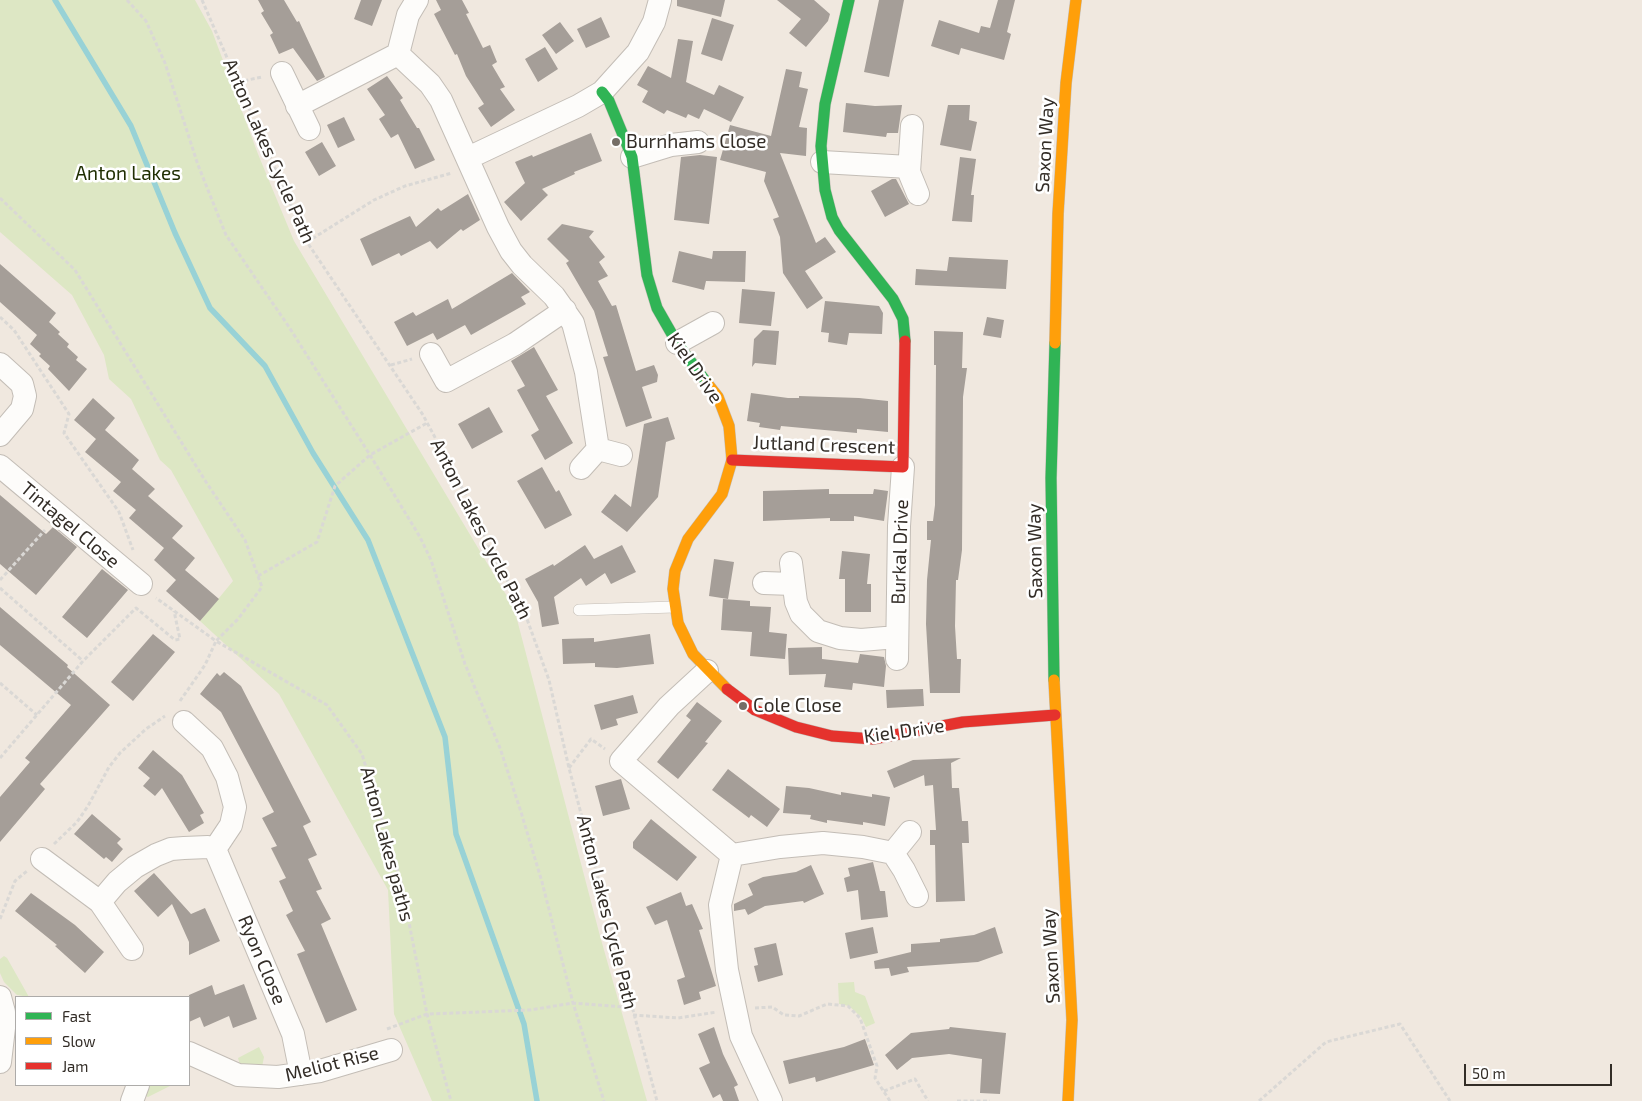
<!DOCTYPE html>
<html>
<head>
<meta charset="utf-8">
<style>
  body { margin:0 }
  #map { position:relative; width:1642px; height:1101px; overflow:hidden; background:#f0e8df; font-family:"Exo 2",sans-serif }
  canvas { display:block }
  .legend { position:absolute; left:15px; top:996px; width:175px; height:90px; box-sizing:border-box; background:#fff; border:1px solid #adaba9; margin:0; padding:6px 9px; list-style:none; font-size:15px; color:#332d27 }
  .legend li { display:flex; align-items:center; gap:10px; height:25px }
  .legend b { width:25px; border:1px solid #adaba9 }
  .scale { position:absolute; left:1464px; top:1064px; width:148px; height:22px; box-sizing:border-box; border:2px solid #332d27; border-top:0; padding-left:6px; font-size:15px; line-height:18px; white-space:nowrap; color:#332d27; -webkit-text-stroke:4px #fff; paint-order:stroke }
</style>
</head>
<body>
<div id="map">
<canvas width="1642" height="1101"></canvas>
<ul class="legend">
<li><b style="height:6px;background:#30b455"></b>Fast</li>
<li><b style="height:6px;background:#ff9f0a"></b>Slow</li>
<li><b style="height:6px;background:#e5322d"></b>Jam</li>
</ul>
<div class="scale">50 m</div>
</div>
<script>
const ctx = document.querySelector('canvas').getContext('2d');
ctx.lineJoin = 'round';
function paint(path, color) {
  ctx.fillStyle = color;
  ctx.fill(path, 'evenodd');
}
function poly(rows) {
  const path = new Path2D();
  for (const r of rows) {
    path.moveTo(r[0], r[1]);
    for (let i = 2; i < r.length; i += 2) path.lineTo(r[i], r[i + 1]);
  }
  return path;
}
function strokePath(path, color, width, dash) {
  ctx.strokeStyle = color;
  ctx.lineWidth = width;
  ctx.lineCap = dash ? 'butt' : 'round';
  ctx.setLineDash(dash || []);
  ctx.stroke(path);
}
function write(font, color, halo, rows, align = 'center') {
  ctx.font = font + ' "Exo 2",sans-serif';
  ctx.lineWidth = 5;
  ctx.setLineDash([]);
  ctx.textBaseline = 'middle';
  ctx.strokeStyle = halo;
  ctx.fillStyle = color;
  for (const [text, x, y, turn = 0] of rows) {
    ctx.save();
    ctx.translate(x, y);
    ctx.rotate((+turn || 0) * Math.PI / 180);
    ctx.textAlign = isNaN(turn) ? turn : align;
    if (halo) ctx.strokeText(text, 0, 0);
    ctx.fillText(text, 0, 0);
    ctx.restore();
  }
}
const green = poly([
  [0,0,195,0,212,31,258,154,294,241,514,608,600,936,647,1101,432,1101,394,1014,388,890,279,694,200,621,233,581,171,470,160,460,131,399,109,379,104,355,72,295,0,232],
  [4,956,7,958,29,997,17,995,4,982,0,973,0,959],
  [854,982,855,992,865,996,875,1023,866,1027,861,1017,849,1006,839,1004,838,983],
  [259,1047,264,1057,262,1067,240,1065,238,1058],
  [148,1085,172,1085,148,1097,143,1095]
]);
const stream = poly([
  [55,0,131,126,175,233,210,308,265,366,313,453,368,540,445,737,456,834,524,1024,537,1101]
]);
const building = poly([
  [258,0,284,0,297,22,299,21,325,77,317,81,293,48,279,54,270,35,273,33,261,13,264,11],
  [361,0,382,0,372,26,354,19],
  [436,0,462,0,469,13,466,14,483,48,490,45,497,62,492,65,505,87,500,89,515,110,491,127,478,108,484,104,466,76,457,54,455,55,434,14,441,10],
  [677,0,725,0,721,17,677,6],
  [777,0,814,0,830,14,828,21,806,47,789,33,801,19],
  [879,0,904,0,889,77,864,72],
  [998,0,1015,0,1007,32,1011,34,1004,60,961,48,959,55,931,46,939,20,979,33,981,26,990,28],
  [601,17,610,37,586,48,577,29],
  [712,18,734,25,722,61,701,54],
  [560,22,574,41,556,54,542,35],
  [678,39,693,41,686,82,714,95,719,85,744,97,731,122,704,109,699,119,688,114,686,118,667,110,664,114,642,102,648,91,637,85,648,66,671,78],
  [545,47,558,69,538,82,525,59],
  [786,69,802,72,799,87,808,89,799,127,807,128,806,156,780,153,816,243,825,237,836,252,805,271,823,298,807,309,783,273,780,237,773,219,779,217,764,181,766,172,720,160,730,125,771,136],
  [387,76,403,98,400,100,417,128,419,128,435,160,415,169,398,134,391,138,379,119,385,115,367,89],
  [846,103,875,106,902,105,898,133,887,133,886,137,843,132],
  [948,105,970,105,969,120,977,122,971,151,940,145],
  [344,117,355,140,338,148,327,125],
  [591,133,602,161,574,172,575,174,542,189,548,195,521,221,504,202,525,183,515,162,532,155,533,157],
  [322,142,336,166,319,176,305,152],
  [700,155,717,157,709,224,674,220,681,157],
  [960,157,976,159,971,195,974,195,972,222,952,221],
  [892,179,896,179,909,204,885,217,871,191],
  [468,194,480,220,463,231,461,229,437,249,430,241,401,256,399,253,372,266,360,239,410,216,416,227,438,208,441,211],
  [562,224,594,231,589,237,605,257,599,262,608,276,598,281,612,306,616,305,636,371,654,365,658,375,657,382,642,387,652,418,626,427,603,357,608,356,594,311,566,263,569,261,547,239],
  [679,251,712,259,713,251,746,251,745,282,706,281,704,290,672,282],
  [949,257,1008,260,1006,289,915,285,916,269,947,271],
  [0,264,56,313,49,322,60,332,58,334,69,344,67,347,78,357,76,360,87,369,69,391,48,369,50,366,39,356,41,354,30,344,37,335,0,302],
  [512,273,530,292,521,297,526,304,471,335,465,325,437,340,433,333,407,346,394,322,413,312,416,316,448,299,452,309],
  [742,289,775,292,771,326,739,323],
  [825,301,879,306,883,313,882,334,849,333,847,345,828,342,829,333,821,332],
  [987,317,1004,320,1001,338,983,335],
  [763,330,779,331,776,365,755,363,752,367,754,339],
  [934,331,963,332,962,368,967,368,963,397,962,550,958,580,956,580,955,626,957,659,961,659,960,693,930,693,926,624,927,580,931,540,927,540,927,521,933,521,935,505,936,365,934,365],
  [534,347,558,390,546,396,573,443,545,460,531,435,539,430,517,390,525,386,511,361],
  [751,393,788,398,799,398,799,396,859,398,888,401,888,432,857,429,857,433,781,426,780,430,759,427,760,423,747,421],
  [93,398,115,418,105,430,139,460,132,469,155,489,148,496,183,526,172,538,195,558,185,570,219,599,200,621,166,591,176,580,154,560,164,548,129,518,136,510,113,491,121,482,85,452,96,439,74,420],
  [489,407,503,432,472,449,458,424],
  [668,417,675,439,666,442,658,497,627,532,601,512,615,494,631,507,644,424],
  [542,467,556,492,559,490,572,515,545,529,517,481],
  [829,489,829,494,873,494,874,489,888,491,884,521,854,516,854,521,830,521,830,518,763,521,763,491],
  [0,495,46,534,53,527,77,547,36,595,0,564],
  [585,545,594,559,622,545,636,572,611,584,605,573,586,586,581,578,554,597,559,624,542,627,538,602,525,579,553,564,554,566],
  [842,551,870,554,867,584,871,584,871,612,845,612,845,579,839,579],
  [714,559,734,562,728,599,709,596],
  [102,569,128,590,87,638,62,617],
  [723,599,750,601,750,606,771,607,769,632,787,634,785,659,750,656,752,632,721,630],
  [0,607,68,665,67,667,110,705,40,784,45,789,0,842,0,797,30,762,25,758,71,705,0,645],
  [153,634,175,652,133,701,111,682],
  [650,634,654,664,617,668,595,667,595,663,563,664,562,639,594,638,594,642],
  [822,647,822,659,858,663,860,654,884,657,886,666,884,687,853,683,852,690,824,687,826,674,789,675,788,648],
  [224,672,241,686,311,822,303,826,317,855,308,859,322,889,316,891,331,919,321,924,357,1010,326,1023,297,954,305,951,286,915,293,911,279,881,286,878,271,848,277,846,262,818,274,812,221,712,200,694,217,673,220,676],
  [923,689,924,706,887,708,886,690],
  [633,695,638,713,616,719,618,725,601,730,594,705],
  [697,702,722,721,705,742,708,743,678,779,657,762,691,720,686,716],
  [153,750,182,775,204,813,200,815,204,823,189,832,162,788,155,796,143,786,150,778,138,768],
  [961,758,951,763,952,788,959,788,962,821,968,821,969,843,962,843,965,901,936,902,935,845,930,845,930,830,936,830,933,785,925,786,924,775,894,788,887,771,913,760],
  [728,769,780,809,767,827,751,815,749,818,712,790],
  [621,779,630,809,603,816,595,786],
  [786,786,809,788,841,795,841,792,872,797,872,794,890,797,885,826,863,822,863,825,827,820,827,823,810,819,811,815,783,813],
  [92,814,121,839,117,843,123,849,112,862,106,857,104,859,74,834],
  [651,819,697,857,677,881,633,848,633,842],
  [873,862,880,891,885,891,888,917,861,920,858,890,847,892,844,878,850,876,848,868],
  [811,865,824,894,804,903,803,901,765,906,748,915,745,909,734,911,734,904,753,895,748,884,763,877,796,872],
  [154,873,191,914,205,908,220,941,189,955,189,942,172,904,158,917,134,891],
  [681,892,686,906,692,904,703,929,699,930,716,986,699,992,701,999,684,1005,677,980,685,977,667,920,655,925,646,907],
  [31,893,75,925,104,952,85,973,55,946,57,945,15,911],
  [873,927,878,953,850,959,845,933],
  [995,927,1003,953,978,962,907,967,909,972,891,976,889,968,875,969,874,961,911,952,911,944,940,942,940,939,974,935],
  [776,943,783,975,758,982,754,966,758,965,754,948],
  [244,984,257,1019,233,1028,229,1016,204,1027,200,1017,189,1022,189,995,212,985,215,995],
  [714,1027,723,1054,738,1085,734,1087,739,1101,723,1101,720,1094,713,1098,699,1068,710,1063,698,1034],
  [950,1027,1006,1033,1000,1094,980,1093,982,1059,949,1054,912,1058,897,1070,885,1055,911,1033,949,1029],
  [865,1039,874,1065,816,1082,815,1077,789,1084,783,1061,844,1047]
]);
const path = poly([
  [127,0,146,21,165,63,198,165,226,235,289,327,370,455,420,537,431,560,465,664,500,748,521,812,542,882,573,1003,604,1101],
  [202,0,307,242,423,415,468,499,493,556,523,608,549,680,569,768,657,1101],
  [238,82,262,77],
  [0,198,75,270,206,482,245,540,262,587,238,619,216,641,156,598],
  [307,242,374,200,405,186,452,173],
  [0,317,14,330,69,414,64,433,119,512,133,550],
  [391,365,412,359],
  [258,576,317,542,335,486,370,455,427,423],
  [0,580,45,530],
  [0,588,83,661],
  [0,683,37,715],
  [180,701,205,665,216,641,327,705,362,754,401,882,427,1014,451,1101],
  [0,758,83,661,136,608,175,640,180,639,174,611],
  [569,768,591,739,605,749],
  [54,844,77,822,88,806,109,767,120,753,146,729,165,716],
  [0,919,15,881,27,871],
  [755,1008,772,1007,784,1015,799,1016,827,1004,848,1006,860,1018,877,1066,875,1078,890,1101],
  [633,1015,678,1018,717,1012],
  [387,1029,427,1014,530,1010,573,1003,623,1007,631,1005],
  [884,1091,915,1079,928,1101],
  [957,1101,990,1101],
  [1259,1101,1326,1042,1400,1024,1450,1101]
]);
const lane = poly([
  [579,610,674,607]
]);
const street = poly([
  [417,0,408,15,398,54,430,84,441,100,498,227,511,251,522,265,554,296,573,323,586,372,598,449,581,468],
  [282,73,309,129],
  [297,106,398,54],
  [912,126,909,172,918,194],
  [632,157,671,145,698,142],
  [468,158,578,106,602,92,638,52,654,22,660,0],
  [822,162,909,167],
  [677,343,713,323],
  [431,354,446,381,515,344,565,310],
  [0,364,22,384,25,396,22,409,0,435],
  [598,449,621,455],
  [0,466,141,584],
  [791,563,796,602,801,614,818,631,840,638,861,640,897,637],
  [764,583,793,584],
  [897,659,899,526,903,467],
  [707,671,669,706,621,761,732,855,780,847,823,843,863,847,893,853,910,832],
  [215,849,293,1034,301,1074],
  [893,853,904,870,917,896],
  [732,855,720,905,727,970,741,1036,771,1101],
  [42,859,100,902,132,949],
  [100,902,117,882,135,867,156,855,171,849,184,848,208,847,215,849,231,825,235,807,227,777,212,748,184,722],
  [0,997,4,1012,4,1028,0,1062],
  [189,1053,238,1075,278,1077,320,1071,391,1050],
  [132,1101,138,1085]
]);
const fast = poly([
  [849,0,825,104,821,146,825,190,832,217,839,230,893,299,903,319,905,341],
  [602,92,609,101,632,157,647,275,657,308,677,343,707,383],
  [1054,680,1051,478,1055,343]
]);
const slow = poly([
  [1055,343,1058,214,1066,83,1076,0],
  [707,383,718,397,729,426,732,460,722,494,688,539,675,571,673,589,678,623,693,654,727,689],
  [1054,680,1072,1020,1068,1101]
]);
const jam = poly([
  [732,460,903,467,905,341],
  [727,689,755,710,796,727,832,736,873,739,963,722,1055,715]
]);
const markers = [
  [616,142,5,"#756e67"],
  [743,706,5,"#756e67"]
];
const poiNames = [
  ["Burnhams Close",626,142],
  ["Cole Close",753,706]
];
const streetNames = [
  ["Saxon Way",1045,145,-87],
  ["Anton Lakes Cycle Path",269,151,66],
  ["Kiel Drive",695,368,55],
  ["Jutland Crescent",824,445,2],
  ["Tintagel Close",70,525,40],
  ["Anton Lakes Cycle Path",481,529,63],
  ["Saxon Way",1035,551,-91],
  ["Burkal Drive",900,552,-88],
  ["Kiel Drive",904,731,-8],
  ["Anton Lakes paths",387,844,75],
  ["Anton Lakes Cycle Path",607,912,76],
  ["Saxon Way",1051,956,-93],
  ["Ryon Close",262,960,67],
  ["Meliot Rise",332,1064,-14]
];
const parkNames = [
  ["Anton Lakes",128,174]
];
paint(green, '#dde7c4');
strokePath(stream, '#98d2d6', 5.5);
paint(building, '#a59e98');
strokePath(lane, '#c3bdb6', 12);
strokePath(street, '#c3bdb6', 24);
strokePath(fast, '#c3bdb6', 12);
strokePath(slow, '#c3bdb6', 12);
strokePath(jam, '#c3bdb6', 12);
strokePath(path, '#dad8d5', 3, [4, 2.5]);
strokePath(lane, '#fdfcfa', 11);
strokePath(street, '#fdfcfa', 22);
strokePath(fast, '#30b455', 11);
strokePath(slow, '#ff9f0a', 11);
strokePath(jam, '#e5322d', 11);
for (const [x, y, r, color] of markers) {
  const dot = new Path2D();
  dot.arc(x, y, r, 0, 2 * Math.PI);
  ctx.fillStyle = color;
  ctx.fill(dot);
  strokePath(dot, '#fff', 2);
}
write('19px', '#332d27', '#fff', poiNames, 'left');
write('19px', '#332d27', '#fff', streetNames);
write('19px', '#202f03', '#fff', parkNames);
</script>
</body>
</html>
